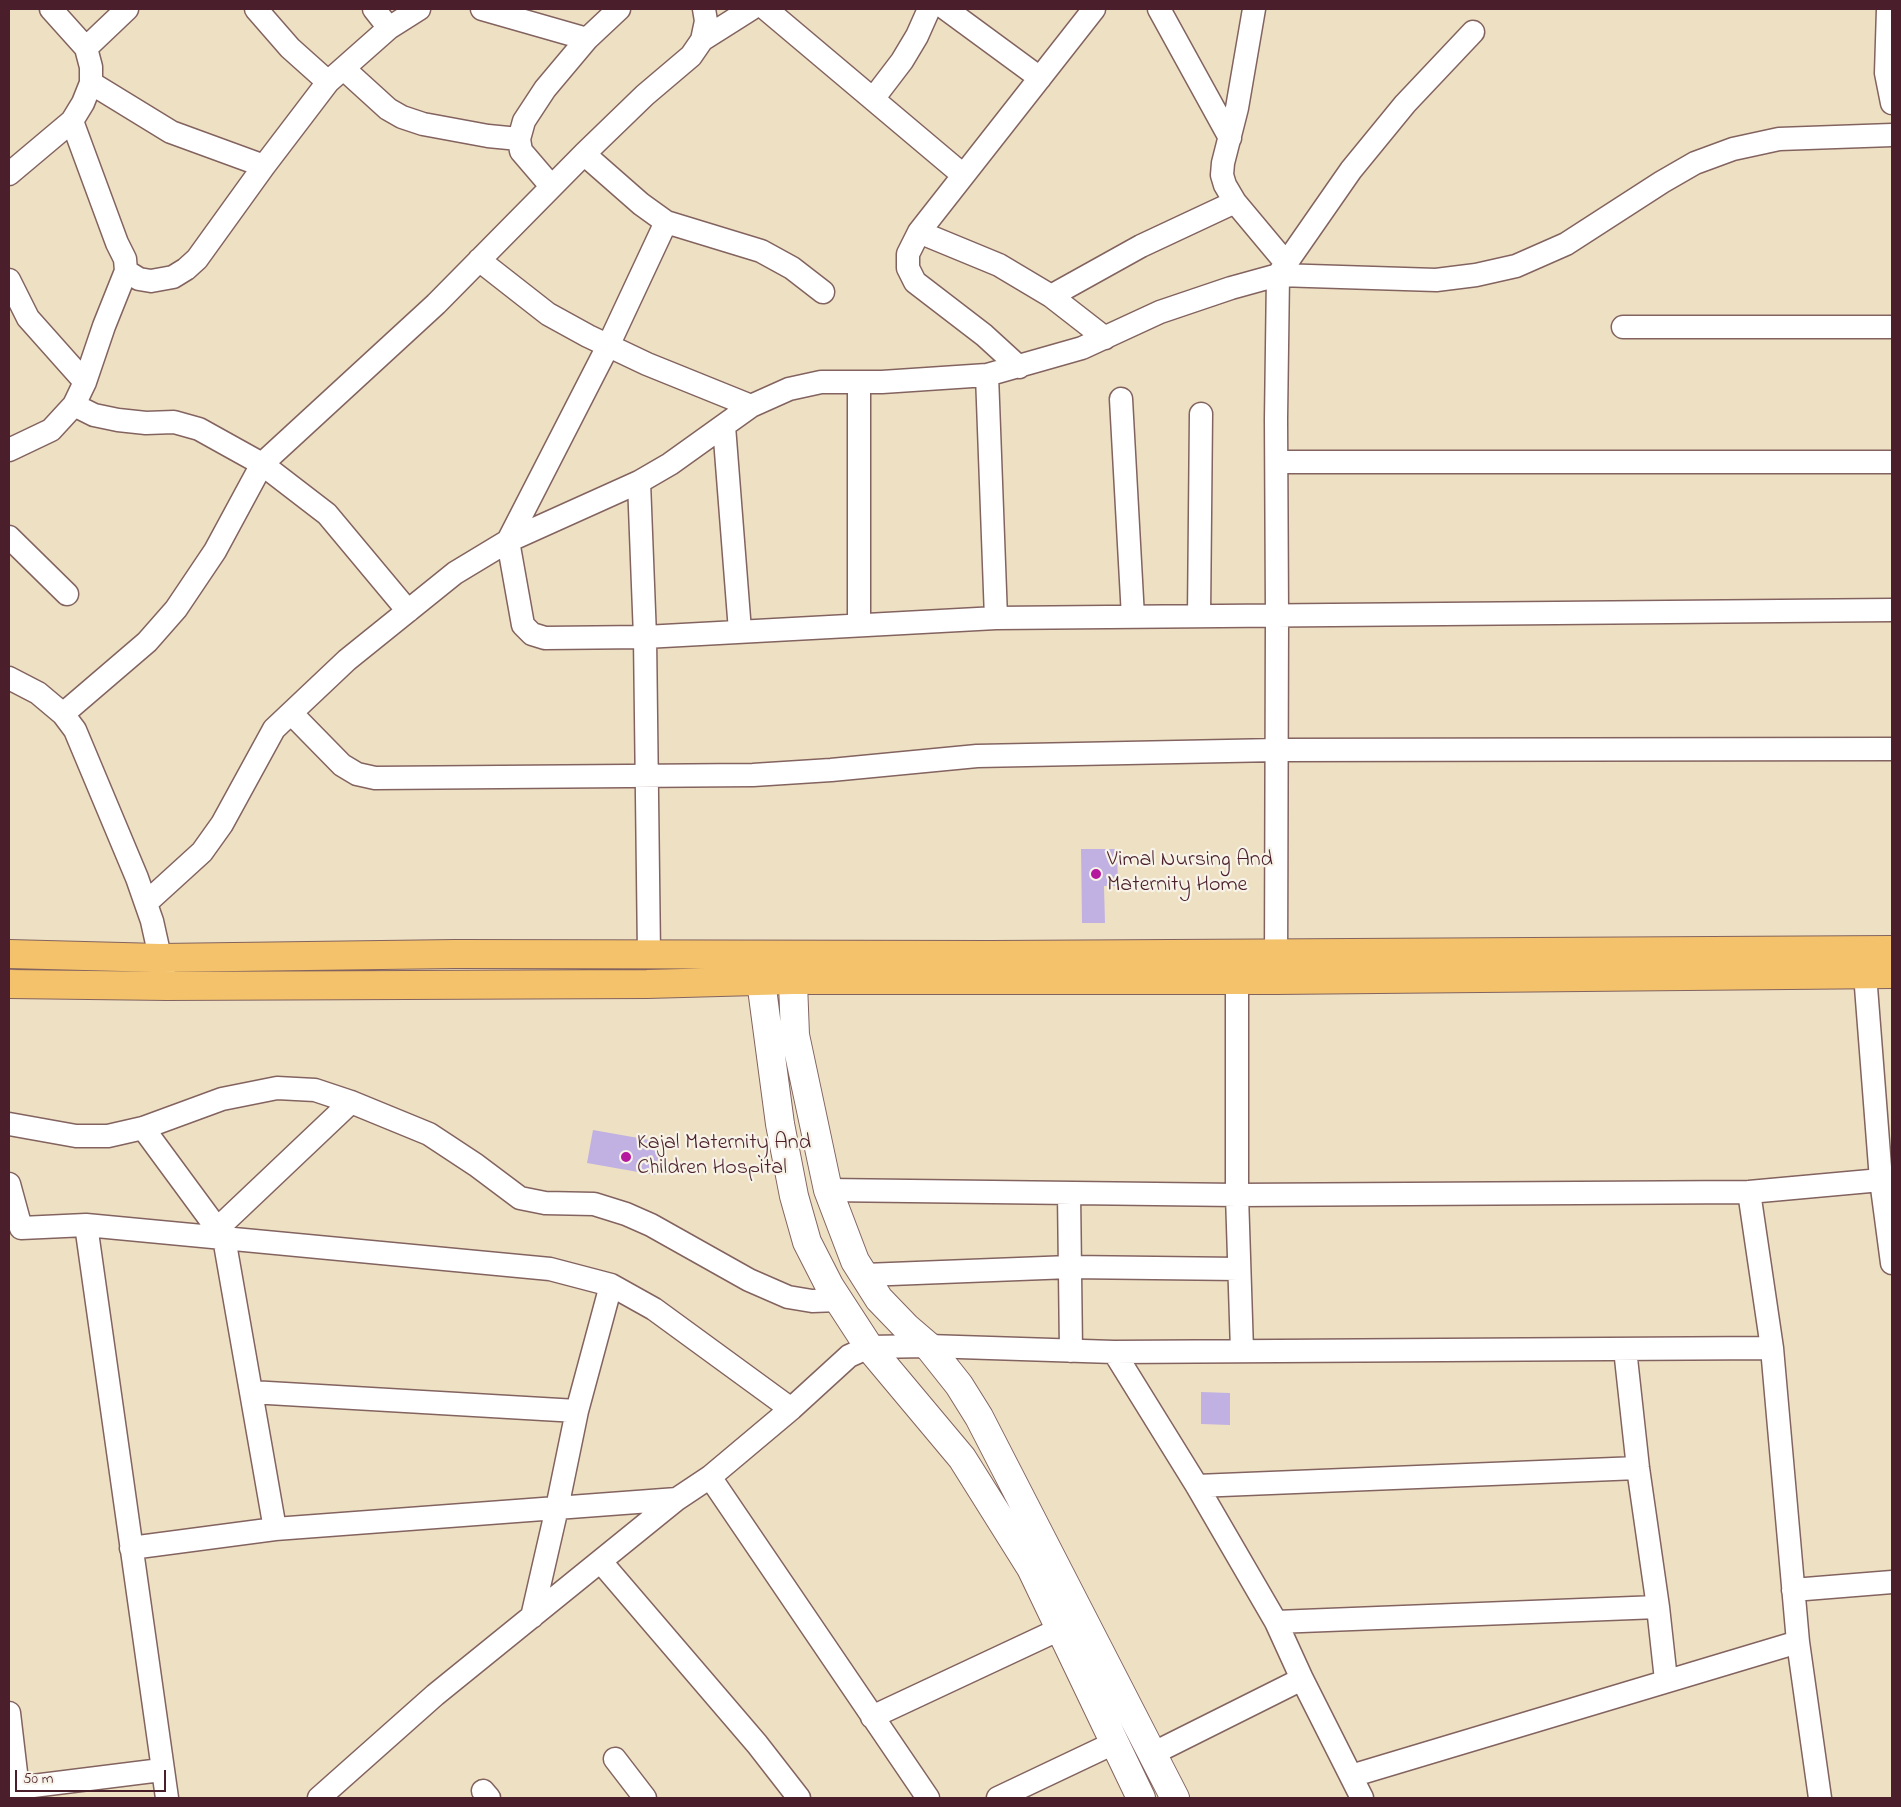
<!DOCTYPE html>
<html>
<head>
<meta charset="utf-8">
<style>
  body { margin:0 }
  #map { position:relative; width:1901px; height:1807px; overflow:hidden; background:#eee1c3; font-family:"Indie Flower",sans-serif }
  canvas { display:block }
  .frame { position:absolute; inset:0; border:10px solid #4a1f2b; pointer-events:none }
  .scale { position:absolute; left:15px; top:1770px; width:151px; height:22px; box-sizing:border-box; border:2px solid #4a1f2b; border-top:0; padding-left:6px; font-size:15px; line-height:18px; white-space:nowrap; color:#4a1f2b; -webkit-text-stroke:4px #f7f3e8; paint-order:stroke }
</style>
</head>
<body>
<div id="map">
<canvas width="1901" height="1807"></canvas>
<div class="frame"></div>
<div class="scale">50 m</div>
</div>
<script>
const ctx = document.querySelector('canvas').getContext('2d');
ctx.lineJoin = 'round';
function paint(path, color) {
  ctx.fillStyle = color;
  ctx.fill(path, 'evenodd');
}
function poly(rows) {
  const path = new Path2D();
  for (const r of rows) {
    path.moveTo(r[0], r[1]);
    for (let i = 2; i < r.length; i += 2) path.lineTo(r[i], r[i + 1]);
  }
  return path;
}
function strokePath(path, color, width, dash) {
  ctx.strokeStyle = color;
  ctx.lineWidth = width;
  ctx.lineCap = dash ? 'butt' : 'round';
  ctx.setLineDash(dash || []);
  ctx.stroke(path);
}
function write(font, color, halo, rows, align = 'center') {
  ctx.font = font + ' "Indie Flower",sans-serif';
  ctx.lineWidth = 4.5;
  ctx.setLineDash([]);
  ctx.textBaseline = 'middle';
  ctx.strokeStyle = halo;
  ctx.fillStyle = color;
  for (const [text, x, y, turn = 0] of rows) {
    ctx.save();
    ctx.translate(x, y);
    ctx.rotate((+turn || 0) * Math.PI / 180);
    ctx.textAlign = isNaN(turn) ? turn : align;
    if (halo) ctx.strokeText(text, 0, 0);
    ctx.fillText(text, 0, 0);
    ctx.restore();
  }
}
const building = poly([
  [1081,849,1117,849,1118,886,1104,886,1105,923,1082,923],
  [593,1130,661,1142,655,1175,587,1163],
  [1201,1392,1230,1393,1230,1425,1201,1424]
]);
const minor = poly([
  [256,9,290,48,328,82],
  [374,9,389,28],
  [482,9,587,39],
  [766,9,963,175],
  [946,9,1040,78],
  [1159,9,1230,138],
  [1254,9,1237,108,1223,163,1222,175,1225,185,1235,202,1286,263],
  [1888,9,1886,73,1892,103],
  [702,40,751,9],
  [86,48,127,9],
  [344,69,388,109,402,117,423,124,488,136,519,139],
  [91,83,171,132,264,166],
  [873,99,902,61,917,36,929,9],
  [584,154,641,204,666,222,761,251,792,268,823,292],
  [9,174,72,121,83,103,91,83,91,67,86,48,51,9],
  [551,186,521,151,519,139,524,121,545,89,587,39,619,9],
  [666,222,608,346,508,541,523,625,532,634,545,638,645,637,996,618,1892,610],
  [919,232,999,265,1051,296,1105,338],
  [479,260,548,314,588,336,647,364,751,406],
  [126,271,139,279,151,281,173,277,186,269,197,259,264,166,328,82,389,28,419,9],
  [9,280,28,318,85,382],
  [1051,296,1141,246,1235,202],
  [1623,327,1892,327],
  [1019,367,984,335,915,282,908,268,908,254,919,232,1094,9],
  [987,375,996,618],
  [859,382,859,625],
  [1121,399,1133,617],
  [74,405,94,415,118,420,146,423,174,422,199,429,262,464,327,514,408,611],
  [724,426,740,631],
  [9,450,51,430,74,405,85,382,104,326,126,271,125,259,117,243,72,121],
  [1277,462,1892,462],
  [639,482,645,637,649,955],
  [9,537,67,594],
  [1199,616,1201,414],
  [9,678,38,693,63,714,75,730,137,878,152,921,164,975],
  [291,713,342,765,357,774,375,778,753,775,831,770,977,756,1277,750,1892,749],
  [63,714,147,642,176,609,215,551,262,464,436,304,584,154,645,95,691,56,702,40,706,21,704,9],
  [146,903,202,852,222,824,274,729,347,660,455,573,508,541,639,482,670,464,751,406,789,389,821,382,882,382,987,375,1082,348,1160,312,1231,288,1278,275,1436,280,1476,275,1516,266,1566,244,1662,182,1695,163,1733,149,1779,139,1892,135],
  [1276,969,1277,615,1276,419,1278,275,1351,170,1405,104,1473,32],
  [1865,974,1881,1180,1892,1263],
  [1237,980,1237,1195,1242,1351],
  [9,1124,76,1136,108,1136,143,1128,222,1099,277,1088,315,1090,351,1102,429,1134,476,1165,520,1198,545,1203,594,1204,626,1214,651,1225,749,1280,788,1297,812,1301,839,1300],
  [143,1128,224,1238,275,1529],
  [9,1184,21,1228,86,1225,167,1798],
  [828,1190,1237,1195,1749,1192,1881,1180],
  [1749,1192,1772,1348,1798,1642,1820,1798],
  [1069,1193,1071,1351],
  [86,1225,550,1269,611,1285,654,1309,791,1409],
  [217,1229,351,1102],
  [865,1275,1070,1267,1239,1269],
  [1625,1349,1638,1468,1658,1607,1666,1680],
  [1114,1352,1197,1486,1276,1622,1302,1679,1362,1798],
  [251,1392,577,1411],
  [710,1477,928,1798],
  [1197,1486,1638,1468],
  [131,1548,275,1529,677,1499],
  [601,1562,757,1744,799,1798],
  [1793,1590,1892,1582],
  [532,1617,557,1508,577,1411,611,1285],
  [1276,1622,1658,1607],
  [9,1713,19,1798],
  [872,1717,1060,1629],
  [1152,1754,1302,1679],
  [615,1759,645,1798],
  [1351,1776,1798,1642],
  [17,1788,161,1770],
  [483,1791,489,1798],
  [319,1798,435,1695,677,1499,710,1477,791,1409,849,1356,869,1347,928,1346,1114,1352,1772,1348],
  [998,1798,1114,1743]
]);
const tertiary = poly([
  [761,957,761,981,780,1124,794,1196,807,1242,830,1287,869,1347,962,1458,1031,1568,1141,1798],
  [792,957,795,1035,828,1190,855,1261,879,1299,907,1328,928,1346,959,1385,979,1417,1175,1798]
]);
const primary = poly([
  [9,954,160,958,455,954,991,955,1892,950],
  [9,984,167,986,647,984,793,980,1276,980,1892,974]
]);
const markers = [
  [1096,874,6,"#b5179e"],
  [626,1157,6,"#b5179e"]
];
const poiNames = [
  ["Vimal Nursing And",1107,861],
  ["Maternity Home",1107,886],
  ["Kajal Maternity And",637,1144],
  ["Children Hospital",637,1169]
];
paint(building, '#c0b1e2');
strokePath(minor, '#836360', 25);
strokePath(tertiary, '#836360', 30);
strokePath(primary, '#836360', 30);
strokePath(minor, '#fff', 22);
strokePath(tertiary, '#fff', 28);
strokePath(primary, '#f3c26a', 28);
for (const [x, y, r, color] of markers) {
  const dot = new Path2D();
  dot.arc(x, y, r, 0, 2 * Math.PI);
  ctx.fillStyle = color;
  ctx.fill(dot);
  strokePath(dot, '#f7f3e8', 2);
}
write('22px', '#4a1f2b', '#f7f3e8', poiNames, 'left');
</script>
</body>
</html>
